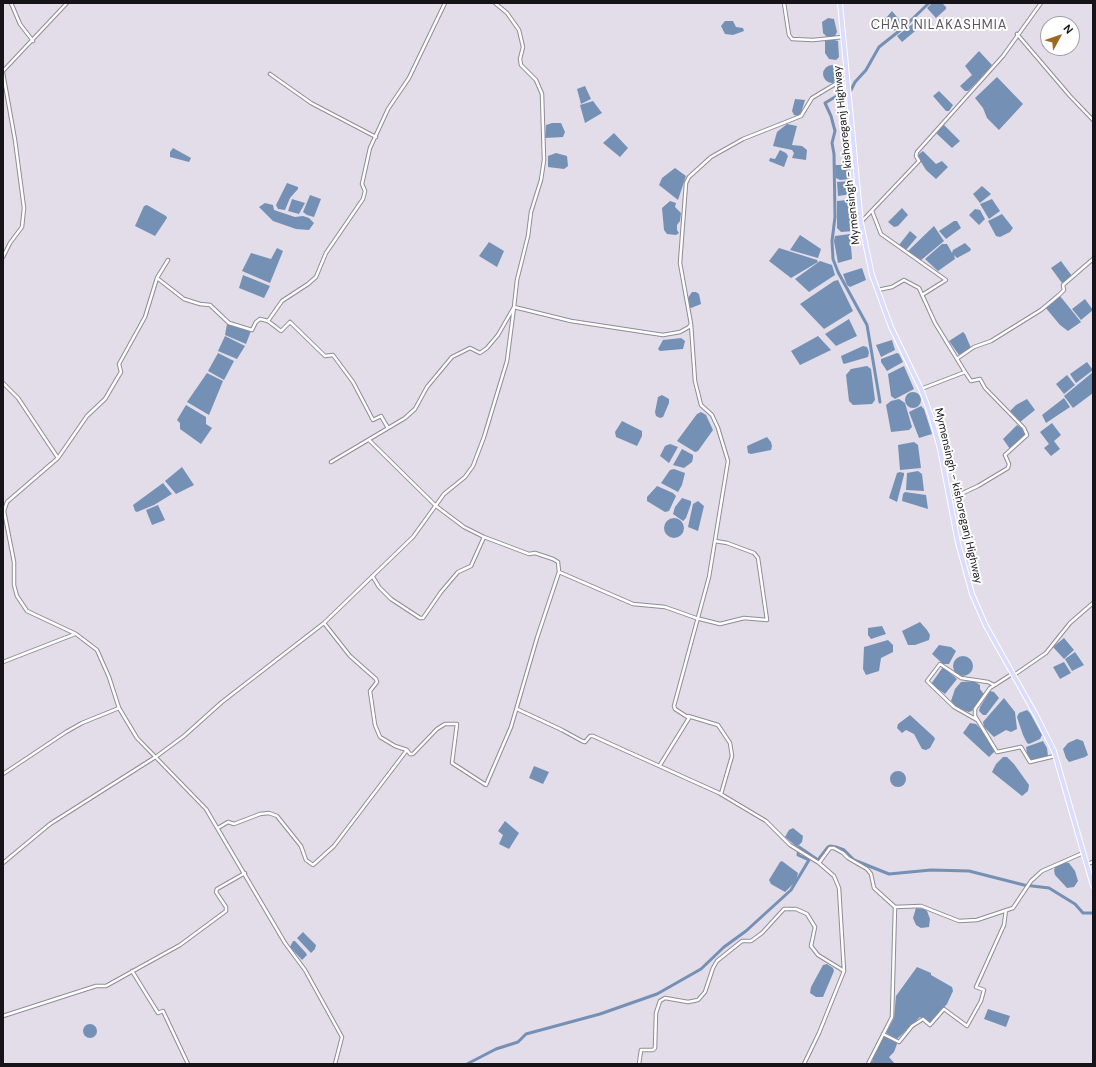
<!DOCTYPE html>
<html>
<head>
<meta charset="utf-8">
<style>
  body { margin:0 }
  #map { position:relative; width:1096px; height:1067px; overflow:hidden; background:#e2dde8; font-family:"DM Sans",sans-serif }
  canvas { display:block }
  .frame { position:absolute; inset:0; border:4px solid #161418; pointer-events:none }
  .north { position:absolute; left:1040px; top:16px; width:40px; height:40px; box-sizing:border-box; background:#fff; border:1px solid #a2a1a3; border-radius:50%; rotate:50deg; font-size:11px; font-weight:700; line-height:16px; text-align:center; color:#161418 }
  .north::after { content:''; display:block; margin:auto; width:14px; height:18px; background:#9d6820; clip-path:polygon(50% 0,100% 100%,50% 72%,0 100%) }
</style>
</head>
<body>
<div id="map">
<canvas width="1096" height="1067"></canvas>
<div class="frame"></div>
<div class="north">N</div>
</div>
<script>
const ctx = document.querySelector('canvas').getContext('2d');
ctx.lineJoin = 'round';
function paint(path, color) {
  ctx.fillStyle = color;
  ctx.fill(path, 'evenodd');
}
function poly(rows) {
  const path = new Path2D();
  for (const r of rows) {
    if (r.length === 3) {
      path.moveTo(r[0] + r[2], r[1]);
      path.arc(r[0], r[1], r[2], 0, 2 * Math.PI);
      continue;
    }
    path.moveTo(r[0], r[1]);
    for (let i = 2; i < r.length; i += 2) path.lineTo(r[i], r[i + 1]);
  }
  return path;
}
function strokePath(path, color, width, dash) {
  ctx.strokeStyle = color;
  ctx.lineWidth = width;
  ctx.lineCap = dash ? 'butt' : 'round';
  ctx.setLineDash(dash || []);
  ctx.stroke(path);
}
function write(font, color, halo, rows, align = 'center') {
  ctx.font = font + ' "DM Sans",sans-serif';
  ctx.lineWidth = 4;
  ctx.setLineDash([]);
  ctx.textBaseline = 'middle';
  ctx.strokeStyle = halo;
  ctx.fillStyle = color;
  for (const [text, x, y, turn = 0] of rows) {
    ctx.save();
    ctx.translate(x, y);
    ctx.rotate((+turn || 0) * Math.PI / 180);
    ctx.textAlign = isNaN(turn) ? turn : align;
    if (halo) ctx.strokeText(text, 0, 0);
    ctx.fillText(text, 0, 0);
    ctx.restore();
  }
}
const water = poly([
  [932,3,942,3,946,7,946,9,936,18,927,8],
  [892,11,902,23,894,31,884,20],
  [828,18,834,19,837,32,835,36,827,37,823,33,822,22],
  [725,21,733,21,736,27,743,28,744,31,733,35,725,34,721,26],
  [915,22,918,23,920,27,902,42,897,36],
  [831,39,838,41,839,57,836,60,829,59,825,53,825,41],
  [979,51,992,65,980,79,968,91,965,91,960,86,972,75,965,66],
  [832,74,9],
  [997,77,1023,104,999,130,987,118,983,108,975,98],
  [585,86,591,99,581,104,577,89],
  [939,91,953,105,949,111,946,111,933,96],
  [795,99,805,100,801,113,798,116,794,115,792,111],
  [593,101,602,113,585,123,580,105],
  [552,123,561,123,565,132,563,137,545,138,546,125],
  [787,124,797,126,792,145,802,146,807,150,806,160,792,158,794,153,792,150,773,146,777,132],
  [944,125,960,141,952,148,936,133],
  [614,133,628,148,620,157,603,143],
  [173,148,191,158,189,162,170,157,170,152],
  [780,150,786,153,788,156,784,167,769,161,770,158,775,159],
  [923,151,936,164,942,161,948,167,936,179,926,170,918,157,919,154],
  [556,153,567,156,568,166,564,169,548,167,548,156],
  [835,165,850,165,850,179,840,180,836,178],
  [675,168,686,176,678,200,659,185,662,178],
  [850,181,852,183,853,194,838,196,837,182],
  [287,183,298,187,298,189,290,198,285,210,278,209,276,205],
  [982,186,991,194,980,203,973,194],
  [310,195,321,199,314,217,307,215,303,212],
  [292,199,305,203,299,214,288,211],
  [992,199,1000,211,989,219,980,204],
  [847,200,853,204,856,227,854,231,841,232,837,228,837,201],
  [670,201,676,203,675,207,681,213,680,221,677,225,677,230,679,233,676,235,667,234,664,230,662,208],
  [265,203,273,205,274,210,295,217,303,216,309,218,314,223,309,230,296,229,273,221,259,207],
  [147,205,166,216,167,218,155,236,135,226,144,206],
  [902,208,908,215,898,226,894,227,888,222],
  [975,209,980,210,985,219,979,225,969,215],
  [1002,214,1013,228,1010,232,1000,237,996,236,988,221],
  [954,221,957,221,961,228,946,239,939,231],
  [934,226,944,241,920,261,908,251],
  [910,231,917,237,906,250,899,245],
  [850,234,852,259,838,263,834,241,835,236],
  [800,235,821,249,818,258,790,250],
  [489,242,504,251,497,267,479,256],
  [965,243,971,249,970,251,957,258,954,255,955,259,938,271,925,259,942,244,947,244,952,253,953,250],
  [277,248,283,251,270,283,242,271,251,253,271,259],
  [779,248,817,260,818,262,791,278,769,261],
  [820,261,832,265,835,275,809,292,795,279],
  [1061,261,1072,276,1062,283,1051,268],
  [862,268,866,280,850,287,847,285,843,274],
  [243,275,270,286,264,298,239,288],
  [838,280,853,311,824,329,800,304,834,281],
  [696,292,699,294,701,304,691,308,689,307,688,298,692,292],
  [1060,296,1081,322,1068,331,1060,325,1045,307],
  [1085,299,1093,310,1081,320,1072,309],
  [849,319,857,336,836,346,825,334],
  [227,324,251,331,246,344,225,335],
  [963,332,965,334,971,348,959,355,949,341],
  [225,336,245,346,237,359,218,351],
  [818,336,831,350,800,365,791,351],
  [681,338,685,341,683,349,660,351,658,349,663,340],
  [892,340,895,350,881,357,876,345],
  [863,346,867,347,869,352,868,357,844,364,843,363,841,356],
  [218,353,234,361,224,380,208,371],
  [897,353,899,354,903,362,887,371,881,362,881,359],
  [1087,362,1093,370,1076,383,1070,374],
  [867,366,871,369,875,400,872,404,853,405,849,401,846,375,851,369],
  [904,366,914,389,895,399,891,396,888,374],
  [1093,372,1093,393,1073,408,1064,396],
  [207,373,223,381,209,415,187,402],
  [1067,375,1075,385,1064,394,1056,384],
  [913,400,8],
  [662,395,669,399,669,403,663,417,660,418,656,416,655,412,658,397],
  [1064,398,1070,407,1046,423,1042,415],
  [899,399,905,403,912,427,909,430,891,432,886,405,891,401],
  [1027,399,1035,410,1020,422,1010,411,1016,405],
  [186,405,206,417,206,424,212,428,201,444,180,429,180,423,177,420],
  [921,406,924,409,932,434,919,438,909,412],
  [701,412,706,415,713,430,698,451,695,452,677,441,697,414],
  [622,421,642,431,642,436,637,446,616,437,615,432],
  [1052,423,1061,435,1054,441,1060,449,1051,456,1044,448,1049,444,1040,432],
  [1017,425,1022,428,1025,435,1010,449,1003,439],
  [767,437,771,442,772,446,771,450,751,454,748,453,747,446],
  [914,442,918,445,921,468,900,470,898,445],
  [670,444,678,447,669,463,660,456,665,446],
  [682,449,693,455,693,458,692,462,684,468,673,465],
  [182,467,194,485,176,494,165,481],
  [674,469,685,473,682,485,678,492,661,483,670,470],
  [918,471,922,474,924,491,906,490,907,473],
  [900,472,904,473,904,475,897,502,889,498,897,473],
  [163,483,172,494,154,505,137,512,135,511,133,505],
  [657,486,673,493,676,496,669,511,665,512,647,501,647,497],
  [905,492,926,495,928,509,902,501,903,494],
  [682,498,691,501,691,504,686,518,683,521,673,514,675,507],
  [698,501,704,506,698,531,688,527,693,504],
  [158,505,165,520,152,525,146,510],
  [674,528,10],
  [920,622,927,630,930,635,929,640,915,645,908,645,902,631],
  [882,626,886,634,871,639,868,635,868,628],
  [1064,638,1074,650,1064,659,1053,647],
  [888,640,893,645,893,652,881,658,879,671,866,675,863,669,864,647],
  [939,645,951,647,956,651,949,664,943,664,932,654],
  [1075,652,1084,665,1072,671,1065,659],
  [963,666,10],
  [1064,662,1071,673,1060,679,1053,667],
  [943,667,957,679,945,694,931,684],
  [974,681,980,685,980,689,984,694,972,711,969,712,957,708,951,701,955,689,961,682],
  [990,691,994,692,999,698,986,715,983,715,979,711,980,707],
  [1004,698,1015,712,1017,729,1011,732,1006,730,994,737,984,727,983,722],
  [1027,710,1030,713,1042,735,1040,739,1029,744,1027,743,1023,735,1017,717,1019,713],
  [910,715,934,737,935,739,930,748,926,750,922,749,914,734,906,730,902,733,897,728,898,724],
  [970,723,976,724,986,734,995,751,989,757,963,733],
  [1077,739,1083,741,1088,755,1085,757,1069,762,1066,758,1063,749,1068,743],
  [1043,741,1047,748,1048,756,1031,761,1027,754,1026,747],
  [1003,757,1007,757,1014,764,1029,785,1028,791,1022,796,992,772,996,764],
  [534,766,549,772,543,784,529,778],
  [898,779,8],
  [505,821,519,833,509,849,499,844,503,835,498,831],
  [793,828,803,836,802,842,797,847,785,837,789,830],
  [782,861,798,873,796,881,785,892,771,884,769,880,780,862],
  [1063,862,1069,863,1075,871,1078,881,1074,887,1067,888,1055,875,1054,870,1056,866],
  [916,908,924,909,927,911,930,919,929,927,921,928,916,925,913,918],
  [303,932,316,945,315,949,311,953,297,938],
  [293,941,295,941,306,953,307,955,302,960,290,947],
  [827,964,833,968,834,971,823,997,816,997,810,993,811,987,823,965],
  [917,967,931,973,931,975,952,987,953,991,947,1004,930,1024,920,1017,897,1039,886,1033,894,1018,896,996],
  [988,1009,1010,1016,1006,1027,984,1019],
  [90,1031,7],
  [883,1036,896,1042,897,1044,894,1052,889,1057,895,1064,869,1064,873,1060,872,1059]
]);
const canal = poly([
  [851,90,855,82,866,70,879,47,903,28,929,3],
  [845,91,825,103,831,116,835,131,832,143,834,154,835,217,832,241,833,259,838,272,867,325,880,402],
  [799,847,818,860,828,847,830,846,836,847,844,850,854,860,889,874,931,870,969,871,1024,885,1049,888,1075,904,1083,913,1093,913],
  [467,1064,496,1049,518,1042,526,1034,600,1014,657,994,701,969,724,947,746,931,791,890,809,860,798,855,799,848]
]);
const minor = poly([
  [11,3,20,24,33,41],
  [784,3,789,35,792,39,813,40,843,37],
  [1017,34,1070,96,1093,120],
  [3,71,67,3],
  [3,73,15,140,24,208,22,227,10,243,3,257],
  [270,74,311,103,376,137],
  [872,211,881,234,946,280,922,295],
  [861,222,919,161,916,156,917,152,1003,56,1041,3],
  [157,278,184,299,200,304,210,305,229,323,252,330,256,322,260,319,268,321,281,331,290,322,325,356,333,355,353,382,373,420,381,416,388,428],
  [878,290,892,287,904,280,919,288,935,323,965,372,921,389],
  [268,321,282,301,308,284,316,277,326,253,363,199,365,191,362,184,370,148,388,109,409,78,445,3],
  [958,358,974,347,991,341,1041,310,1059,295,1064,290,1063,285,1093,259],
  [3,383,18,398,58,458,7,502,4,511,14,562,14,585,17,596,27,611,76,634,97,650,109,677,119,708,137,738,206,809,285,943,305,970,342,1037,335,1064],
  [369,440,436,506,464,527,484,537],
  [58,458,87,416,105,399,121,372,119,364,145,317,157,278,168,260],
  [331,462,405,418,415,409,427,387,452,357,470,348,480,353,487,348,498,335,514,307,517,280,528,236,531,212,541,180,544,160,542,94,536,80,521,65,520,59,523,47,519,30,507,13,495,3],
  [950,499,978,486,1008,468,1009,464,1005,455,1027,435,1024,428,985,388,980,379,971,381,965,372],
  [373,577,379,587,391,599,420,618,423,618,441,592,458,572,471,566,484,537,529,554,535,553,553,559,558,562,559,572],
  [324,623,350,656,376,679,377,682,370,691,375,725,380,737,395,746,407,750,410,754,413,754,437,729,445,724,457,724,452,763,486,785,511,727,537,638,559,572,633,604,665,607,696,618,720,624,744,618,767,620,758,558,754,553,727,543,715,541],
  [3,662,75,634],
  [1012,674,990,688,975,709,975,716,997,752,1021,747,1030,762,1055,756],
  [1014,675,1046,653,1070,623,1093,603],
  [517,709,562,730,582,741,585,742,590,736,593,736,719,793,766,821,790,845,819,863,834,876,839,888,844,971,819,1033,804,1064],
  [688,716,718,725,730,743,732,756,721,794],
  [977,720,954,707,927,681,940,664,961,678,988,682,994,685],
  [660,765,689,718,675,709,674,706,709,577,728,461,718,428,712,415,701,405,695,381,691,324],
  [3,774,66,732,82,723,119,708],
  [218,828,228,822,234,824,260,814,269,813,277,816,301,846,306,860,313,865,334,846,407,750],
  [3,863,50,824,157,756,184,736,222,702,324,623,413,537,444,494,465,477,473,466,484,437,507,361,514,307,571,321,663,335,680,332,689,327,691,324,680,263,686,183,689,177,711,157,743,139,801,116,812,98,847,77],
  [819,863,830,848,834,848,843,853,848,858,867,869,871,874,874,888,895,907],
  [1087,864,1093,862],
  [132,971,158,1013,163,1011,188,1064],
  [3,1016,96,986,106,986,180,945,226,911,226,907,216,892,217,889,245,873],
  [883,1034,899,1042,912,1026,923,1019,930,1025,944,1009,967,1026,981,1001,984,990,976,987,1004,925,1006,910],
  [639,1064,641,1050,653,1050,655,1048,656,1013,660,1001,665,998,688,1002,698,1000,705,992,713,968,717,961,742,941,751,941,762,933,784,909,796,909,807,914,815,927,811,946,818,955,844,971],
  [868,1064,892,1017,895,907,921,906,959,921,977,920,1013,908,1031,881,1042,871,1083,853]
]);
const primary = poly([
  [840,3,861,223,872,275,891,327,921,389,931,416,940,449,958,543,972,594,986,626,1037,717,1054,751,1093,886]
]);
const streetNames = [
  ["Mymensingh - kishoreganj Highway",847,155,-96],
  ["Mymensingh - kishoreganj Highway",958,496,77]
];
const quarterNames = [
  ["CHAR NILAKASHMIA",939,26]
];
paint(water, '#7590b5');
strokePath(canal, '#7590b5', 3);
strokePath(minor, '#908c97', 4.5);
strokePath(primary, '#fff', 6);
strokePath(minor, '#fff', 2.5);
strokePath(primary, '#daddfe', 4);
write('11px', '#161418', '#fff', streetNames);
ctx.letterSpacing = '1px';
write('13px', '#59555e', '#fff', quarterNames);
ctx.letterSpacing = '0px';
</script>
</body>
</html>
